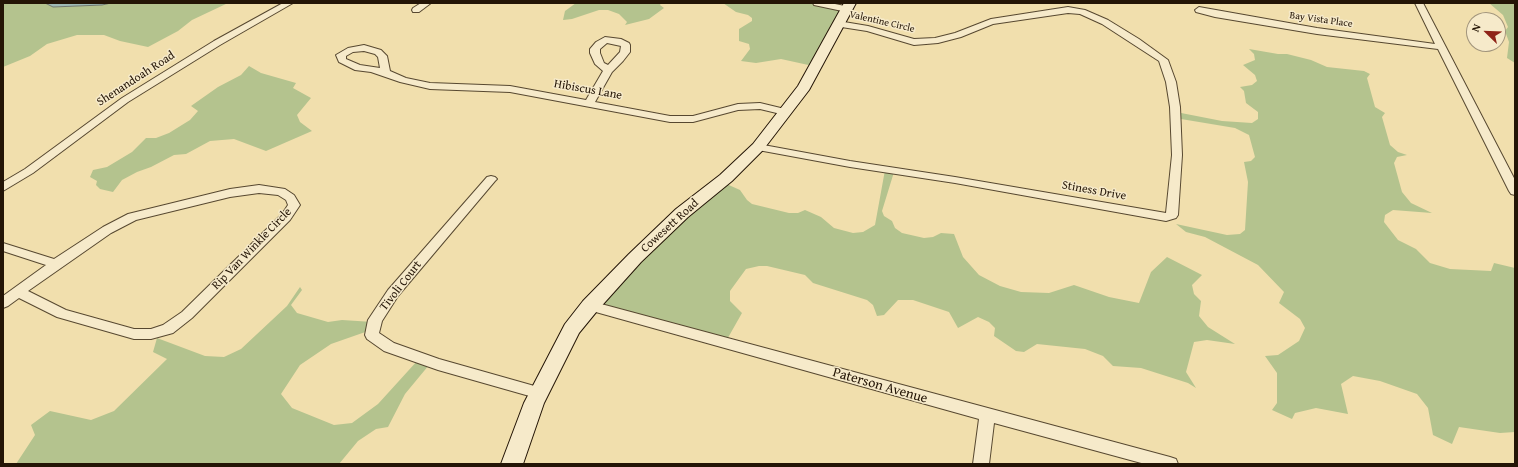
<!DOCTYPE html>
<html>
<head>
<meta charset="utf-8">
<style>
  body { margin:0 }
  #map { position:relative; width:1518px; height:467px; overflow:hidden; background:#f1dfad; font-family:"Gentium Book Plus",serif }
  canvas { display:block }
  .frame { position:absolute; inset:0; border:4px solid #241506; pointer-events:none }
  .north { position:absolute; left:1466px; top:12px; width:40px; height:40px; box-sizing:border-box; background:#f6eaca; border:1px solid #a2957c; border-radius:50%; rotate:293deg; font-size:11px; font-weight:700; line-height:16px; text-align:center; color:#241506 }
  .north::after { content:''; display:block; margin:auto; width:14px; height:18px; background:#8f2418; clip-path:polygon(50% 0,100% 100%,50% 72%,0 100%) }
</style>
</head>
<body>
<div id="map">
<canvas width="1518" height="467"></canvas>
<div class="frame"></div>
<div class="north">N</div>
</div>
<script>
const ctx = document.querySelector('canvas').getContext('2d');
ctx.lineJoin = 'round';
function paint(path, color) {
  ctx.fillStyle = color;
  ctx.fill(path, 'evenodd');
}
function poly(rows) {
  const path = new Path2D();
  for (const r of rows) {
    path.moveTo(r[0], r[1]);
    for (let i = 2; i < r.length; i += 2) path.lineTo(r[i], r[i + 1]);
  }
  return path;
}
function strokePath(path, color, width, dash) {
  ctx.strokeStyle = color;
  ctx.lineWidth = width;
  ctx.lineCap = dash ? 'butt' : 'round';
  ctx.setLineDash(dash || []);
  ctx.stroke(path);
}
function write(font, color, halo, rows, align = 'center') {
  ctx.font = font + ' "Gentium Book Plus",serif';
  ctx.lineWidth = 3;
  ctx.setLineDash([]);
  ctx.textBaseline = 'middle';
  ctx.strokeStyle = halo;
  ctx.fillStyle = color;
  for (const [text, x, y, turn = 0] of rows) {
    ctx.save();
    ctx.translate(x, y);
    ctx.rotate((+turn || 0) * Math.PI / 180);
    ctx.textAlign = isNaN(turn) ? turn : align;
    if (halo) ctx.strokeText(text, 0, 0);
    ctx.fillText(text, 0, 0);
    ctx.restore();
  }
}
const green = poly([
  [3,3,45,3,53,7,102,5,111,3,228,3,192,20,178,31,148,47,120,41,104,35,77,35,47,44,30,56,3,67],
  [576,3,661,3,660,5,664,8,649,19,625,25,627,22,619,14,608,10,599,10,572,19,563,20,565,11],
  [723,3,814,3,843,9,813,66,781,59,756,63,741,61,750,49,749,44,739,41,739,29,752,21,752,18,748,15,736,12],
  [1489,3,1515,3,1515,63,1507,58,1509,42,1505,31,1508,27,1503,15],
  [1249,49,1278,54,1287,54,1311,60,1327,67,1364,71,1370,74,1367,78,1375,107,1385,113,1382,117,1390,145,1398,152,1407,155,1397,157,1394,163,1402,192,1411,203,1432,213,1393,210,1385,215,1384,222,1398,240,1416,249,1430,263,1450,269,1491,271,1494,263,1515,268,1515,432,1500,433,1459,427,1452,444,1433,435,1428,408,1417,394,1380,381,1353,376,1341,384,1348,414,1316,408,1295,413,1292,419,1272,410,1277,403,1277,373,1265,356,1278,355,1299,341,1305,328,1300,319,1279,303,1284,292,1258,265,1205,237,1186,232,1176,224,1227,235,1240,234,1245,230,1248,182,1244,162,1251,161,1255,157,1249,135,1235,128,1175,118,1176,112,1222,121,1252,123,1258,119,1258,112,1246,103,1244,91,1240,87,1252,85,1257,81,1255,75,1243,65,1255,60,1254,54],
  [249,66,261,73,296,83,293,88,311,98,297,115,300,122,312,131,266,151,234,139,210,141,186,154,174,155,151,167,137,172,122,180,113,192,100,189,96,185,97,181,90,177,93,170,107,167,132,152,146,138,156,138,169,133,190,120,198,111,191,106,218,87,241,75],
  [885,170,894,172,882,211,884,216,892,221,895,228,902,233,924,238,933,237,941,233,954,234,963,257,979,275,1000,286,1021,292,1049,293,1074,285,1109,297,1139,303,1151,272,1167,257,1202,275,1192,285,1194,294,1201,301,1199,316,1208,327,1235,344,1207,340,1194,342,1186,372,1196,388,1188,383,1141,368,1113,366,1103,356,1085,349,1037,344,1024,352,1016,351,994,336,995,328,989,322,978,317,958,328,949,312,913,300,898,300,884,315,877,316,873,305,867,300,813,283,805,275,767,266,759,266,746,269,730,291,730,301,742,313,725,343,593,301,722,182,740,190,747,200,752,204,789,213,798,213,805,210,821,217,834,228,853,233,863,232,875,225],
  [300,287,302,290,291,305,297,313,328,322,342,320,373,322,371,330,331,344,300,365,281,394,292,408,334,425,352,423,378,404,418,360,429,365,405,394,388,427,376,429,358,441,339,464,16,464,35,435,31,425,50,411,91,420,114,411,167,359,153,352,157,338,205,356,224,357,241,349,287,306]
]);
const water = poly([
  [45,3,111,3,102,5,53,7,45,3]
]);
const street = poly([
  [283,3,293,3,220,45,128,102,33,173,3,191,3,182,25,169,122,98,214,41,283,3],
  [421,3,431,3,419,12,413,12,412,10,413,8,421,3],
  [813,3,830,3,850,7,851,9,847,12,814,5,813,3],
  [1415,3,1423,3,1515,180,1515,195,1511,194,1509,191,1438,49,1317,34,1215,17,1196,12,1195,10,1199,7,1317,28,1435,44,1415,3],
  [1068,7,1085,10,1108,20,1139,39,1168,60,1176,82,1180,107,1182,155,1178,215,1176,218,1166,221,955,183,850,167,758,150,753,147,758,144,850,161,955,177,1166,213,1172,155,1170,107,1166,82,1159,61,1102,24,1080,14,1068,13,993,24,961,37,938,43,914,45,867,31,835,26,834,24,838,21,868,26,914,39,935,38,955,33,991,19,1068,7],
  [605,37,621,39,629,43,630,45,630,52,623,61,612,72,595,102,670,116,693,116,738,104,760,103,789,110,790,112,785,115,760,109,738,110,693,122,670,122,510,92,430,89,400,82,371,72,355,70,339,62,336,55,348,48,364,45,381,50,387,56,390,71,406,78,430,83,510,86,586,100,603,71,595,64,590,53,590,49,596,42,605,37],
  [607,43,621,46,620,52,608,65,604,63,600,53,600,49,607,43],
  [364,51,375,54,378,57,380,68,360,65,346,59,346,56,353,52,364,51],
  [491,176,495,177,497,179,495,181,398,296,382,321,379,333,394,343,439,359,545,389,547,393,545,397,540,399,438,370,384,351,367,339,365,335,368,320,388,290,487,177,491,176],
  [259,185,285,189,294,195,300,205,290,220,192,318,173,333,151,339,134,339,57,317,19,298,8,306,3,308,3,296,46,265,3,251,3,243,54,259,103,227,128,214,230,189,259,185],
  [259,193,278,195,286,200,288,205,282,214,182,312,163,325,151,329,134,329,66,310,28,291,111,233,136,220,230,197,259,193],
  [590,301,1170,457,1176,459,1178,464,1145,464,994,423,989,464,973,464,979,419,585,309,583,306,585,303,590,301]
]);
const secondary = poly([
  [844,3,856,3,809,90,763,150,732,181,688,217,641,262,597,311,579,333,544,403,523,464,501,464,524,403,565,324,583,301,629,254,676,209,720,175,753,144,798,86,844,3]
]);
const farStreetnames = [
  ["Bay Vista Place",1321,20,8],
  ["Valentine Circle",882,22,13]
];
const streetNames = [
  ["Shenandoah Road",136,79,-33],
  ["Hibiscus Lane",588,90,10],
  ["Stiness Drive",1094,191,10],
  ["Cowesett Road",670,226,-42],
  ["Rip Van Winkle Circle",252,249,-46],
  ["Tivoli Court",401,286,-52]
];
const nearStreetnames = [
  ["Paterson Avenue",880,386,16]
];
paint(green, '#b4c38e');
paint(water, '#9fbab5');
strokePath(water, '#6e786f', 1);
strokePath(street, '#574830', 2);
strokePath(secondary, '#241506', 2);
paint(street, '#f6eaca');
paint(secondary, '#f6eaca');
write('10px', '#241506', '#f6eaca', farStreetnames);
write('12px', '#241506', '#f6eaca', streetNames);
write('14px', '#241506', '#f6eaca', nearStreetnames);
</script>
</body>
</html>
